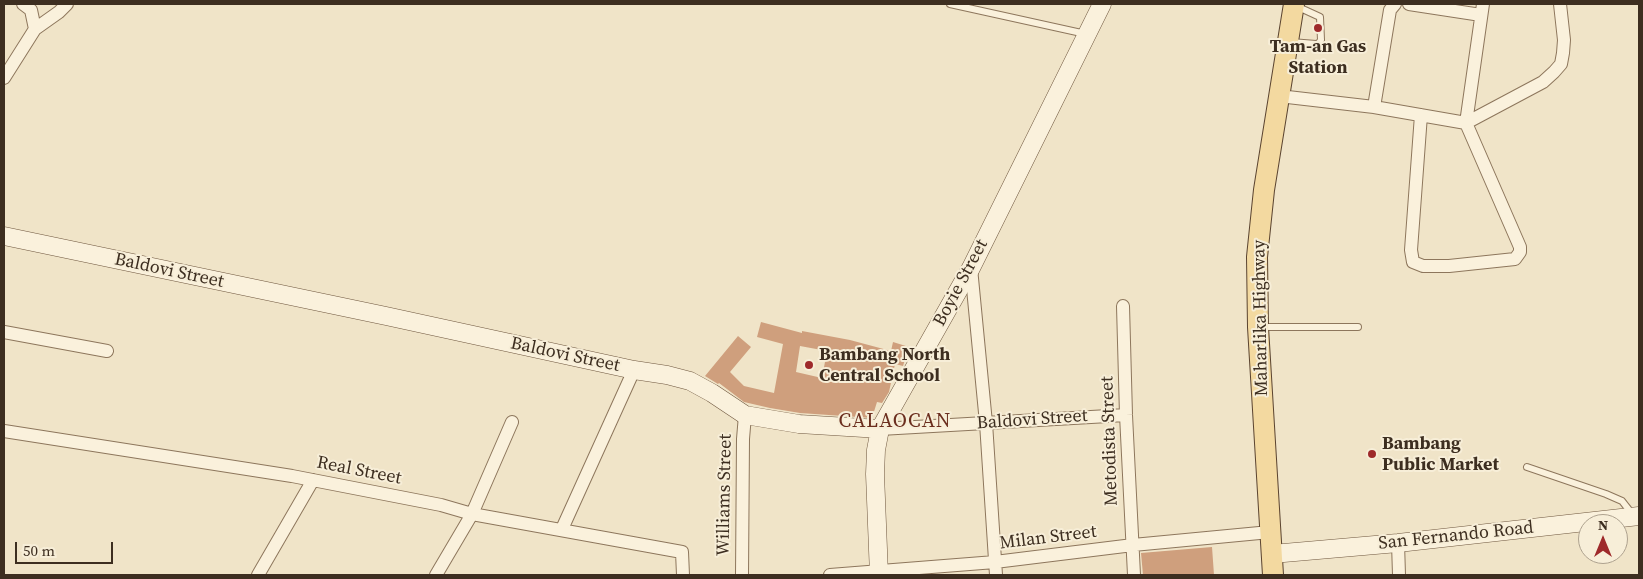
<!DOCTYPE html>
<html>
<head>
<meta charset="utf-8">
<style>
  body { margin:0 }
  #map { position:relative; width:1643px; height:579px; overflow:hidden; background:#f0e4c8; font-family:"Source Serif 4",serif }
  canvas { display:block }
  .frame { position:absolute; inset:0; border:5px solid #3d2e20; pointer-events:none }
  .north { position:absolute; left:1578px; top:514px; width:50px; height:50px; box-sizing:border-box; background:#f7eed8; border:1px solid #ada18e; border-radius:50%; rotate:0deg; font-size:14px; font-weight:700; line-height:20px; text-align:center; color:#3d2e20 }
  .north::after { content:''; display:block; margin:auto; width:18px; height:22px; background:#9e2a2b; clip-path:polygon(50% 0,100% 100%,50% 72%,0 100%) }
  .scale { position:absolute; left:15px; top:542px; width:98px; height:22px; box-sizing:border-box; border:2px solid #3d2e20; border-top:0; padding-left:6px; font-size:15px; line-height:18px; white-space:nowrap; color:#3d2e20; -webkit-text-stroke:4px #f7eed8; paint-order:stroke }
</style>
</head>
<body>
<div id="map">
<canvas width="1643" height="579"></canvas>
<div class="frame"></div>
<div class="north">N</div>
<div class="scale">50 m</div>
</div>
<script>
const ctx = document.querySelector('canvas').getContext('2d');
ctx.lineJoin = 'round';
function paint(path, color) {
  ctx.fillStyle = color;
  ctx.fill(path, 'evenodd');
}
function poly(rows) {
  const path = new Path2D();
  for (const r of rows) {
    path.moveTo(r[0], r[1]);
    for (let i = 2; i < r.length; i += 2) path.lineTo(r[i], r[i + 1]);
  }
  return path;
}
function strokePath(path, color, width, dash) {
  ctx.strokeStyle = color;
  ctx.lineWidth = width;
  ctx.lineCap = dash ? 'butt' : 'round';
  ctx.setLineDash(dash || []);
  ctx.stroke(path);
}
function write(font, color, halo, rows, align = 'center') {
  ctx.font = font + ' "Source Serif 4",serif';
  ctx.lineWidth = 4;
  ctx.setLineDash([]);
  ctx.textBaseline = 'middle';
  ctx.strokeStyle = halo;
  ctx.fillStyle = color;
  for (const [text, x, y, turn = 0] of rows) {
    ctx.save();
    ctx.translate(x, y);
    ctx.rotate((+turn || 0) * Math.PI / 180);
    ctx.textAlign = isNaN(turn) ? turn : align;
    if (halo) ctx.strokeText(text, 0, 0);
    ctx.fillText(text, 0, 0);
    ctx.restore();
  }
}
const building = poly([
  [761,322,802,333,802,331,850,340,891,351,893,342,909,347,903,366,895,364,889,392,882,403,877,402,872,418,800,413,770,408,744,402,719,383,718,384,705,376,738,336,751,347,730,372,744,386,774,393,783,344,757,337],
  [800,346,827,351,822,378,796,372],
  [1212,547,1214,575,1143,575,1141,553]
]);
const lane = poly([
  [950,4,1086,34],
  [1291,42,1316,44,1319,43,1321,40,1320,17,1296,6],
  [1262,327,1358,327],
  [1527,467,1606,494,1622,501,1633,515]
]);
const street = poly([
  [23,4,31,10,35,29],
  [1409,4,1481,15],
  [4,78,35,29,59,12,67,4],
  [1279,96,1374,107,1466,123,1543,82,1554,72,1561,64,1563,53,1564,40,1560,4],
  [1374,107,1390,10,1395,4],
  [1421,115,1411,250,1413,262,1423,266,1449,266,1515,259,1520,252,1520,247,1466,123,1483,4],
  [971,268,986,423,996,575],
  [1123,306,1126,415,1134,575],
  [4,332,107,351],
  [880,429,1126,415],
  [4,431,292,476,441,505,472,514,682,552,683,575],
  [562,529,634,370],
  [1398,543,1399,575],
  [258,575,313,480],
  [436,575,472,514,512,422],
  [742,575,743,439,745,415],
  [830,575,995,562,1133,545,1270,532]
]);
const secondary = poly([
  [4,236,386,316,634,370,667,375,690,381,712,393,745,415,799,424,880,429],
  [1272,554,1398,543,1639,516],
  [879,575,875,474,876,450,880,429,971,268,1102,4]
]);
const primary = poly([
  [1273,575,1258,327,1257,257,1264,190,1294,4]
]);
const markers = [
  [1318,28,5,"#9e2a2b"],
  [809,365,5,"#9e2a2b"],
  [1372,454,5,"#9e2a2b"]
];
const poiNames = [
  ["Tam-an Gas",1318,47,"center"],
  ["Station",1318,68,"center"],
  ["Bambang North",819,355],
  ["Central School",819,376],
  ["Bambang",1382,444],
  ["Public Market",1382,465]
];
const streetNames = [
  ["Baldovi Street",169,271,12],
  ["Boyie Street",961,283,-62],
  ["Maharlika Highway",1261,318,-91],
  ["Baldovi Street",565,355,12],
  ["Baldovi Street",1032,420,-4],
  ["Metodista Street",1110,441,-92],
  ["Real Street",359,471,11],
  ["Williams Street",725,495,-89],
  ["San Fernando Road",1456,536,-6],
  ["Milan Street",1048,538,-7]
];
const quarterNames = [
  ["CALAOCAN",895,422]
];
paint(building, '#cf9f7d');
strokePath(lane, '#8d765c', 8);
strokePath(street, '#8d765c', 14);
strokePath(secondary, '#6f573f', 19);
strokePath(primary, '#5b4430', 22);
strokePath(lane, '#faf1dc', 6);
strokePath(street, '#faf1dc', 12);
strokePath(secondary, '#faf1dc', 18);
strokePath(primary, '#f3d9a0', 20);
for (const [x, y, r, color] of markers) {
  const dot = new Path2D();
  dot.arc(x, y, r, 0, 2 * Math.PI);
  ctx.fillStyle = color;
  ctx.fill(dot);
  strokePath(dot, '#f7eed8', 2);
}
write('bold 18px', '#3d2e20', '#f7eed8', poiNames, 'left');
write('18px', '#3d2e20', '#f7eed8', streetNames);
ctx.letterSpacing = '1px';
write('20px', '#6b2e1e', '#f7eed8', quarterNames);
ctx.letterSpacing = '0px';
</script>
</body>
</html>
